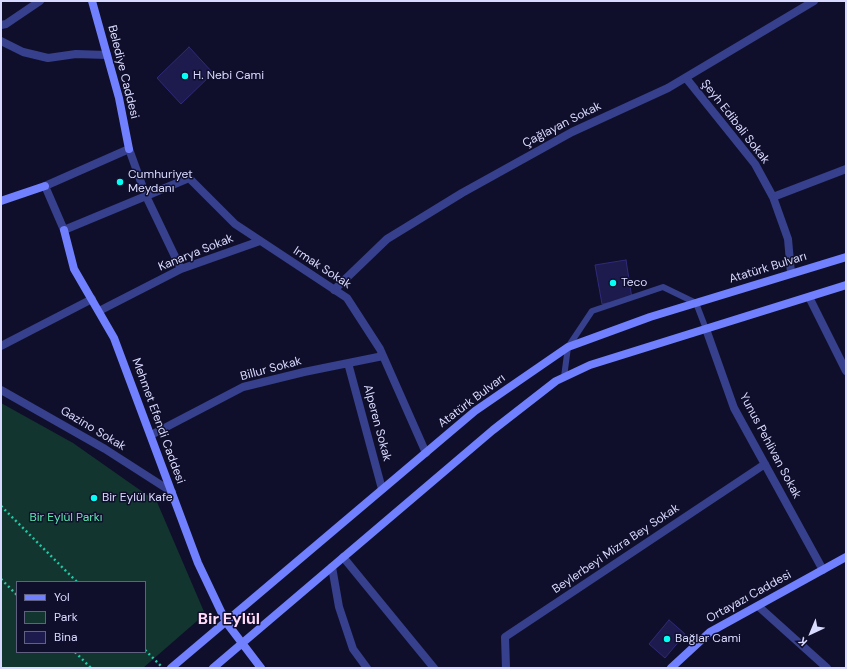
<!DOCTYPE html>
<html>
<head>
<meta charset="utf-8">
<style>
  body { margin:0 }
  #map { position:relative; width:847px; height:669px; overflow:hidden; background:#100f2b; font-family:"DM Sans",sans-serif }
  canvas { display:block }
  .frame { position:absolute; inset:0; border:2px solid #d9daff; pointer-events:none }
  .legend { position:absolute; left:16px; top:581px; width:130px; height:72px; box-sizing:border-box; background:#100f2b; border:1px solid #606080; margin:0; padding:5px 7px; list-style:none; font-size:12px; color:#d9daff }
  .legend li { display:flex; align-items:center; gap:8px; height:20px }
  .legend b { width:20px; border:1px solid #606080 }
  .north { position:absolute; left:791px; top:613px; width:40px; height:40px; -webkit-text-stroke:3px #100f2b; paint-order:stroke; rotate:224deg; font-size:11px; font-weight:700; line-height:16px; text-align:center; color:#d9daff }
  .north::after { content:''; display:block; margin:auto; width:14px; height:18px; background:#d9daff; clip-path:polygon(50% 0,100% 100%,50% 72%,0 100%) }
</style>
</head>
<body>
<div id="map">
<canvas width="847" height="669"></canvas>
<div class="frame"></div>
<ul class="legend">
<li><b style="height:5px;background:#7080ff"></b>Yol</li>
<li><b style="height:11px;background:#12352f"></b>Park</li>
<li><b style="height:11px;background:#1d1a4d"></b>Bina</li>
</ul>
<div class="north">K</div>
</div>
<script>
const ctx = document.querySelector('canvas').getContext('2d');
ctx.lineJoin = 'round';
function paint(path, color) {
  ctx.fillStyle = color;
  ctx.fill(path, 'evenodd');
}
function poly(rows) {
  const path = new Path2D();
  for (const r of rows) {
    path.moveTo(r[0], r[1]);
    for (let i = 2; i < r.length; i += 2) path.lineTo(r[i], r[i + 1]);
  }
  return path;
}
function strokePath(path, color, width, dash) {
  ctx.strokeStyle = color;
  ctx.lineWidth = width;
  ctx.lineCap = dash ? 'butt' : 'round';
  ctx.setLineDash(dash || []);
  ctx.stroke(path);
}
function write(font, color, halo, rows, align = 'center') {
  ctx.font = font + ' "DM Sans",sans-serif';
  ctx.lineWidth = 3;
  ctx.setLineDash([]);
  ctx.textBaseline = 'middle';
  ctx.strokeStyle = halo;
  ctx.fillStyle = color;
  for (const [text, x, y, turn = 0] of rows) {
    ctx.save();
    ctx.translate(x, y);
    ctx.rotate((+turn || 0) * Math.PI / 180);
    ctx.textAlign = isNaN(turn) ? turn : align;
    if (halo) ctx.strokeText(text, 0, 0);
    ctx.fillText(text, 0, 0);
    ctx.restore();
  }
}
const green = poly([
  [1,403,73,443,157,502,205,614,143,668,1,668],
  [17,582,145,582,145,652,17,652]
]);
const building = poly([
  [189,47,213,73,181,104,157,78,189,47],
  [626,260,632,299,602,304,595,265,626,260],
  [669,620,685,634,665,658,649,644,669,620]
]);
const path = poly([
  [1,506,77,582],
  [1,579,17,595],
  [145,650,161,666],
  [75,652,91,668]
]);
const lane = poly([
  [564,377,568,347,592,311,663,287,696,303,706,329]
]);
const street = poly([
  [1,25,6,24,40,1],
  [1,41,23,52,48,58,76,54,107,55],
  [686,78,755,164,773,197,788,239,791,273],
  [129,149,146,196,64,230,45,186,129,149],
  [773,197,846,169],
  [181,269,146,196,189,178,235,224,347,298,380,349,426,453],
  [334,290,387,239,462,193,572,132,668,88,814,1],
  [809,297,846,371],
  [99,311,181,269,260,241],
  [706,329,734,408,823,570],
  [1,346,92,299],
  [348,363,382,489],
  [1,390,105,449,172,492],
  [151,435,243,387,304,372,383,356],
  [343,557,434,668],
  [332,567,339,607,353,649,367,668],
  [758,606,827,668],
  [506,668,505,637,765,464]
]);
const secondary = poly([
  [92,1,119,98,129,149],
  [1,201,45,186],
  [64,230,74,269,114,338,198,563,226,622,261,668],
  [171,668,475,411,568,347,650,317,846,257],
  [213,668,493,430,556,381,590,365,846,285],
  [671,668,710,632,846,557]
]);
const markers = [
  [185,76,4,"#05fff5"],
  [120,182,4,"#05fff5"],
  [613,283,4,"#05fff5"],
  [94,498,4,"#05fff5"],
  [667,639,4,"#05fff5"]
];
const streetNames = [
  ["Belediye Caddesi",123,72,76],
  ["Şeyh Edibali Sokak",735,122,52],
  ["Çağlayan Sokak",562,125,-27],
  ["Kanarya Sokak",196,253,-22],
  ["Irmak Sokak",322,268,33],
  ["Atatürk Bulvarı",768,268,-17],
  ["Billur Sokak",271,369,-15],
  ["Atatürk Bulvarı",472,401,-37],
  ["Mehmet Efendi Caddesi",158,421,70],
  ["Alperen Sokak",377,423,75],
  ["Gazino Sokak",93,429,31],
  ["Yunus Pehlivan Sokak",770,446,62],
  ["Beylerbeyi Mizra Bey Sokak",616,549,-34],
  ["Ortayazı Caddesi",749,597,-29]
];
const poiNames = [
  ["H. Nebi Cami",193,76],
  ["Cumhuriyet",128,175],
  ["Meydanı",128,189],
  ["Teco",621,283],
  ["Bir Eylül Kafe",102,498],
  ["Bağlar Cami",675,639]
];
const parkNames = [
  ["Bir Eylül Parkı",66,518]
];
const districtNames = [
  ["Bir Eylül",229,620]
];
paint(green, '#12352f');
paint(building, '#1d1a4d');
strokePath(building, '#2f2a7a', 1);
strokePath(path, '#28c4a4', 2.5, [2, 3]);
strokePath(lane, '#37408d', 6);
strokePath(street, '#37408d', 8);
strokePath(secondary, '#7080ff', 8);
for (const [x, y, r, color] of markers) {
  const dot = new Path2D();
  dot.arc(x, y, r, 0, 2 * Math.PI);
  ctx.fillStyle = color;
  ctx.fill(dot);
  strokePath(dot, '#100f2b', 1.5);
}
write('12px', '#d9daff', '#100f2b', streetNames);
write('12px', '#d9daff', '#100f2b', poiNames, 'left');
write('12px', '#5ce8b1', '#100f2b', parkNames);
write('bold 16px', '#ffdbf7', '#100f2b', districtNames);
</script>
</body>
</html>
